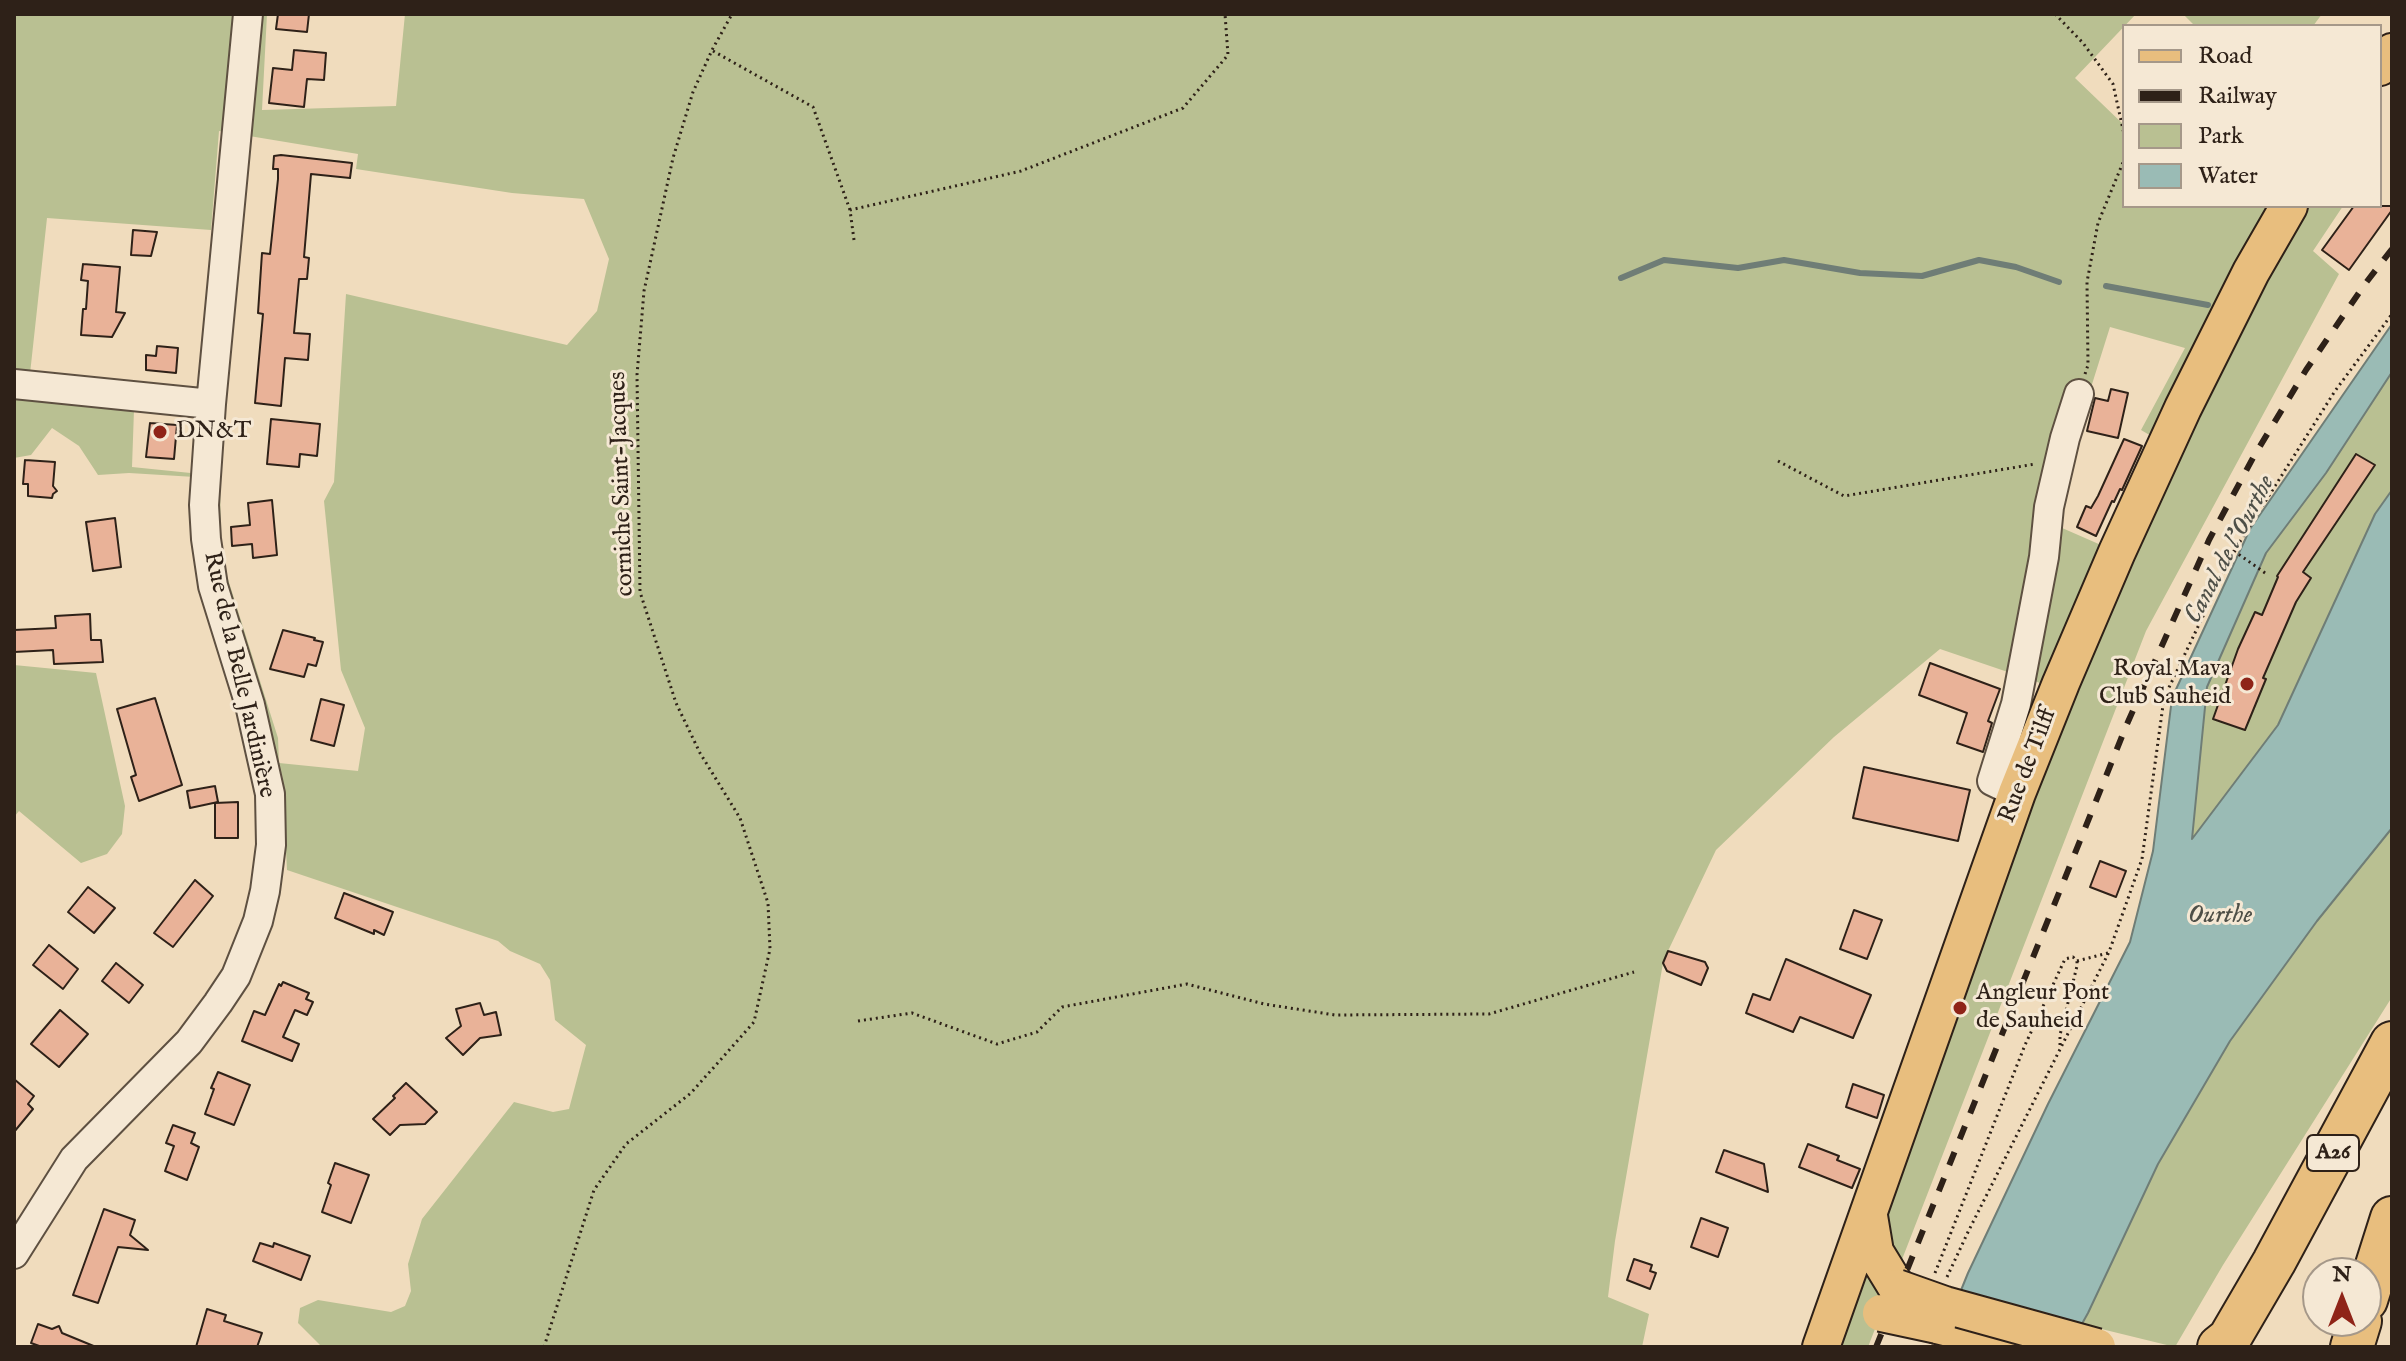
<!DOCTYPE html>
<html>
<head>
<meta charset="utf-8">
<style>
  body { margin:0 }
  #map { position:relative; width:2406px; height:1361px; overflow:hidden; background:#f0dcbd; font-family:"IM FELL English",serif }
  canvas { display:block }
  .frame { position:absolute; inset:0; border:16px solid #2e2118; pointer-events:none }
  .legend { position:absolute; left:2122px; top:24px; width:260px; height:184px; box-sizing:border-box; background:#f5e8d4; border:2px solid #a59889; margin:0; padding:10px 14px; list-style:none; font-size:24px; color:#2e2118 }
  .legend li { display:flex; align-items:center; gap:16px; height:40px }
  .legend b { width:40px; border:2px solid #a59889 }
  .north { position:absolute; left:2302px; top:1257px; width:80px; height:80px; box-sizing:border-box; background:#f5e8d4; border:2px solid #a59889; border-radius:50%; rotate:0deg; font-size:22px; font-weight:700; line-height:32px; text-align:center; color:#2e2118 }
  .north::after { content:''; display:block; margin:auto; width:28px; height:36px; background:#8f2418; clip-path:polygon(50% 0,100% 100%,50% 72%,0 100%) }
</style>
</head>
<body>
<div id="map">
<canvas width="2406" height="1361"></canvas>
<div class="frame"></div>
<ul class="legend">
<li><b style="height:10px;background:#e8be7e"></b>Road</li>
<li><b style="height:10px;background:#2e2118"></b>Railway</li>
<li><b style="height:22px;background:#b9c092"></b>Park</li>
<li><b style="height:22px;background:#9abbb5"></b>Water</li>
</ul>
<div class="north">N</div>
</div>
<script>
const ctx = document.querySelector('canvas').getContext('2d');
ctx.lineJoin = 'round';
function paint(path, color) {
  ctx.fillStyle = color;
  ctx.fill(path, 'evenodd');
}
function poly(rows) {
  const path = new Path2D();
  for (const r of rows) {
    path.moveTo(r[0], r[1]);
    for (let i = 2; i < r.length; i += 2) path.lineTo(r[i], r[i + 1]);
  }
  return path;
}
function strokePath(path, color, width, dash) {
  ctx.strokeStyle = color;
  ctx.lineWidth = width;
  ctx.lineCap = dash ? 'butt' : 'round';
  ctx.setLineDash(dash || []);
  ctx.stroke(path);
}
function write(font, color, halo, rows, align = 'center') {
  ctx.font = font + ' "IM FELL English",serif';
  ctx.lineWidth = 6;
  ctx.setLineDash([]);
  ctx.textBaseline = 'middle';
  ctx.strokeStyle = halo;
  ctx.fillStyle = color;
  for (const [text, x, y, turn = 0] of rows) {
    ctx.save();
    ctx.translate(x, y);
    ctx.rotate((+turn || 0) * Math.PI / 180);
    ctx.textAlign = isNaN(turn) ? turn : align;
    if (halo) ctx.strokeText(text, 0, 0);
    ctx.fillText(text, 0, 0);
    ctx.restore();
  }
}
const green = poly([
  [14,14,267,14,262,110,396,106,405,14,2136,14,2075,78,2124,125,2124,206,2343,206,2313,251,2339,274,2146,631,1868,1347,1807,1347,2049,686,1940,649,1834,737,1716,850,1668,951,1663,963,1615,1241,1608,1297,1649,1314,1642,1347,322,1347,298,1323,300,1308,318,1300,391,1312,405,1306,411,1291,408,1264,422,1219,514,1102,553,1112,569,1109,586,1045,555,1020,550,980,540,964,510,951,498,941,287,870,282,774,252,764,195,477,129,473,98,475,79,446,52,428,31,455,14,458,14,393,19,391,23,370,14,368],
  [219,131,358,154,356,169,512,193,584,199,609,259,597,311,567,345,346,294,334,482,324,501,341,670,365,728,358,771,279,763,278,738,221,557,220,476,132,467,134,410,87,407,81,395,28,392,47,218,211,230],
  [2110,327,2185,348,2141,430,2158,440,2101,545,2053,524,2071,451],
  [2183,14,2322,14,2313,26,2195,26],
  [2392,372,2392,490,2375,514,2278,725,2191,841,2207,687,2266,553,2326,473],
  [14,665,96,673,125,806,122,834,107,854,81,863,19,811,14,817],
  [2392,828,2392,997,2223,1265,2175,1347,2081,1324,2158,1164,2230,1041,2317,921]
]);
const water = poly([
  [2392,324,2392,372,2326,473,2266,553,2207,687,2192,839,2278,725,2375,514,2392,490,2392,828,2317,921,2230,1041,2158,1164,2088,1313,2069,1347,1938,1347,1968,1273,2048,1104,2130,942,2153,851,2172,698,2250,529,2392,324]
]);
const stream = poly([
  [1621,278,1664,260,1738,268,1784,260,1860,273,1922,276,1979,260,2016,267,2059,282],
  [2106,286,2208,305]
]);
const building = poly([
  [278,14,309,14,307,32,276,29,278,14],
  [294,50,326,53,324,80,307,79,304,107,269,103,273,68,292,70,294,50],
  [281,155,352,163,350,178,311,174,304,257,309,258,307,279,299,279,294,333,310,334,308,360,285,358,281,406,255,403,263,314,258,313,262,253,270,254,278,179,278,169,273,169,274,156,281,155],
  [2354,206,2392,206,2392,210,2349,270,2322,250,2354,206],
  [133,230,157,232,151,256,131,255,133,230],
  [83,264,120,267,116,312,125,313,112,337,81,335,83,309,86,309,88,281,81,280,83,264],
  [157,346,178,348,176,373,146,370,146,355,156,356,157,346],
  [2111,389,2128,393,2118,438,2087,431,2095,398,2108,401,2111,389],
  [271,419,320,424,317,456,300,454,299,467,267,464,271,419],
  [150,423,177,425,174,459,146,457,150,423],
  [2124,439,2142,446,2122,490,2120,489,2114,502,2112,501,2096,536,2077,527,2086,506,2091,508,2098,496,2124,439],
  [2356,454,2375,465,2303,572,2311,578,2296,602,2263,678,2266,679,2245,730,2213,719,2238,649,2255,612,2262,615,2278,577,2277,576,2356,454],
  [25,460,55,462,53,486,57,491,53,494,52,498,28,496,28,484,23,484,25,460],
  [272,500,277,555,253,558,252,544,232,546,231,527,250,525,248,503,272,500],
  [115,518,121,567,93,571,86,522,115,518],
  [90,614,91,640,101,640,103,662,54,664,53,650,14,652,14,630,56,628,55,616,90,614],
  [283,630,315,638,314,640,323,642,316,666,308,664,304,677,270,669,283,630],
  [1930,663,2000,689,1988,721,1992,723,1983,752,1957,743,1967,713,1919,695,1930,663],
  [155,698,182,785,139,801,131,777,136,775,117,709,155,698],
  [321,699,344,705,334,746,311,740,321,699],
  [1864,767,1970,790,1958,841,1853,818,1864,767],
  [215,786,218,802,190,808,187,791,215,786],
  [238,802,238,838,215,838,215,803,238,802],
  [2100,861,2126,871,2116,897,2090,887,2100,861],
  [195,880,213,896,173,947,154,933,195,880],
  [88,887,115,908,94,933,68,912,88,887],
  [344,893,393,912,384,935,374,930,374,934,335,918,344,893],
  [1854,910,1882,920,1867,959,1840,949,1854,910],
  [49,945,78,969,63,989,33,965,49,945],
  [1668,951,1705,962,1708,968,1701,985,1667,971,1663,963,1668,951],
  [1786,959,1871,995,1853,1038,1800,1017,1793,1032,1746,1013,1753,994,1770,1000,1786,959],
  [116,963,143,985,129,1003,102,981,116,963],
  [283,982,309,993,306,999,313,1002,307,1015,295,1010,283,1037,299,1044,292,1061,242,1041,254,1011,265,1015,279,984,281,986,283,982],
  [480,1003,484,1015,496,1012,501,1035,480,1038,463,1055,446,1038,461,1026,456,1009,480,1003],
  [60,1010,88,1034,59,1067,31,1044,60,1010],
  [218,1072,250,1085,234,1125,205,1114,214,1089,211,1088,218,1072],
  [14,1079,34,1096,28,1104,33,1109,14,1132,14,1079],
  [406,1083,437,1112,425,1124,400,1125,390,1135,373,1119,395,1098,393,1096,406,1083],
  [1853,1084,1884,1095,1877,1118,1846,1107,1853,1084],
  [173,1125,195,1133,191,1143,199,1147,187,1180,165,1171,174,1146,166,1143,173,1125],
  [1808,1144,1839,1156,1837,1160,1860,1169,1852,1188,1799,1167,1808,1144],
  [1724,1150,1764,1164,1768,1192,1716,1172,1724,1150],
  [335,1163,369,1175,351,1223,322,1212,331,1185,328,1183,335,1163],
  [104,1209,135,1220,130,1235,148,1250,118,1247,98,1303,73,1295,104,1209],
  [1701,1218,1728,1228,1718,1257,1691,1247,1701,1218],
  [260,1243,273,1247,274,1243,310,1256,301,1280,253,1261,260,1243],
  [1634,1259,1652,1265,1650,1271,1656,1273,1650,1289,1627,1280,1634,1259],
  [207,1309,226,1315,224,1321,262,1333,257,1347,196,1347,207,1309],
  [38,1324,52,1329,59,1326,62,1333,96,1347,42,1347,31,1343,38,1324]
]);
const path = poly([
  [2055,14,2083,43,2113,84,2124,134],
  [713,51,813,107,850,210],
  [854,240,850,210,1021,171,1183,108,1228,55,1225,14],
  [2085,374,2088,365,2087,282,2098,223,2124,160],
  [1778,461,1844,496,2035,464],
  [2234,551,2268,575],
  [2077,961,2108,953],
  [858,1021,912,1013,997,1044,1037,1032,1062,1007,1187,984,1264,1004,1335,1015,1489,1014,1634,972],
  [1935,1273,2025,1045,2065,959,2073,957,2077,961,2077,966,2060,1035,2060,1046],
  [1947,1277,1968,1232,2109,952,2142,859,2164,698,2234,551,2335,391,2392,314],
  [544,1347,594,1190,626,1144,691,1093,754,1022,770,949,768,903,740,818,700,753,676,703,640,592,637,375,644,291,673,158,693,92,712,50,732,14]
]);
const minor = poly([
  [14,384,211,404],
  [2017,793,1992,781,2016,704,2044,557,2049,507,2065,438,2079,394],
  [14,1254,74,1159,189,1042,218,1003,236,976,258,921,265,891,271,845,270,794,250,705,213,586,206,539,204,505,211,404,248,14]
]);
const major = poly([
  [2380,67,2392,52],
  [1869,1216,1875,1252,1897,1288],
  [1937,1325,2025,1347],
  [1821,1347,2017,793,2061,683,2117,552,2183,408,2251,272,2289,206]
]);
const highway = poly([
  [2366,1300,2392,1218],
  [2219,1347,2229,1339,2274,1262,2392,1043],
  [2352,1347,2360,1321]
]);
const rail = poly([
  [1876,1347,2127,724,2209,540,2254,456,2306,370,2365,284,2392,249]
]);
const majorBridge = poly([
  [1897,1288,1945,1305,2097,1347],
  [1881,1313,1937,1325]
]);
const markers = [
  [160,432,8,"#8f2418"],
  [2247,684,8,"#8f2418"],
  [1960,1008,8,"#8f2418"]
];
const shields = [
  [2333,1153,52]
];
const shieldNames = [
  ["A26",2333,1153]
];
const poiNames = [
  ["DN&T",176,432],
  ["Royal Mava",2231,670,"right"],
  ["Club Sauheid",2231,698,"right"],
  ["Angleur Pont",1976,994],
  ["de Sauheid",1976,1022]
];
const streetNames = [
  ["corniche Saint-Jacques",623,484,-92],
  ["Rue de la Belle Jardinière",238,675,77],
  ["Rue de Tilff",2029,766,-69]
];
const waterNames = [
  ["Canal de l'Ourthe",2231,550,-62],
  ["Ourthe",2220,917]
];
paint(green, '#b9c092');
paint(water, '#9abbb5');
strokePath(water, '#6f7d76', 2);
strokePath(stream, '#6f7d76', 6);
paint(building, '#e9b298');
strokePath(building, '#2e2118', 2);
strokePath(minor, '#5e5041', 32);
strokePath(major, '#2e2118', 40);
strokePath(highway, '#2e2118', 46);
strokePath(path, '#2e2118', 3, [2, 4]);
strokePath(minor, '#f5e8d4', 28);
strokePath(major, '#e8be7e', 36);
strokePath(highway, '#e8be7e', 42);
strokePath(rail, '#2e2118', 6, [14, 14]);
strokePath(majorBridge, '#2e2118', 40, []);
strokePath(majorBridge, '#e8be7e', 36);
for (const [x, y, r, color] of markers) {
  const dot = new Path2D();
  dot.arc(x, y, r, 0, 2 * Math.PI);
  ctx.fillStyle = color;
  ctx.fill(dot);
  strokePath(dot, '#f5e8d4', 3);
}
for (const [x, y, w] of shields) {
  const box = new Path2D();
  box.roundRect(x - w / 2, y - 18, w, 36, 6);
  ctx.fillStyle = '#f5e8d4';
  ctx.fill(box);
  strokePath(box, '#2e2118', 2);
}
write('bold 22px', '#2e2118', null, shieldNames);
write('24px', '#2e2118', '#f5e8d4', poiNames, 'left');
write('24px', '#2e2118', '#f5e8d4', streetNames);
write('italic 26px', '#4e4f47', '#f5e8d4', waterNames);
</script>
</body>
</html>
